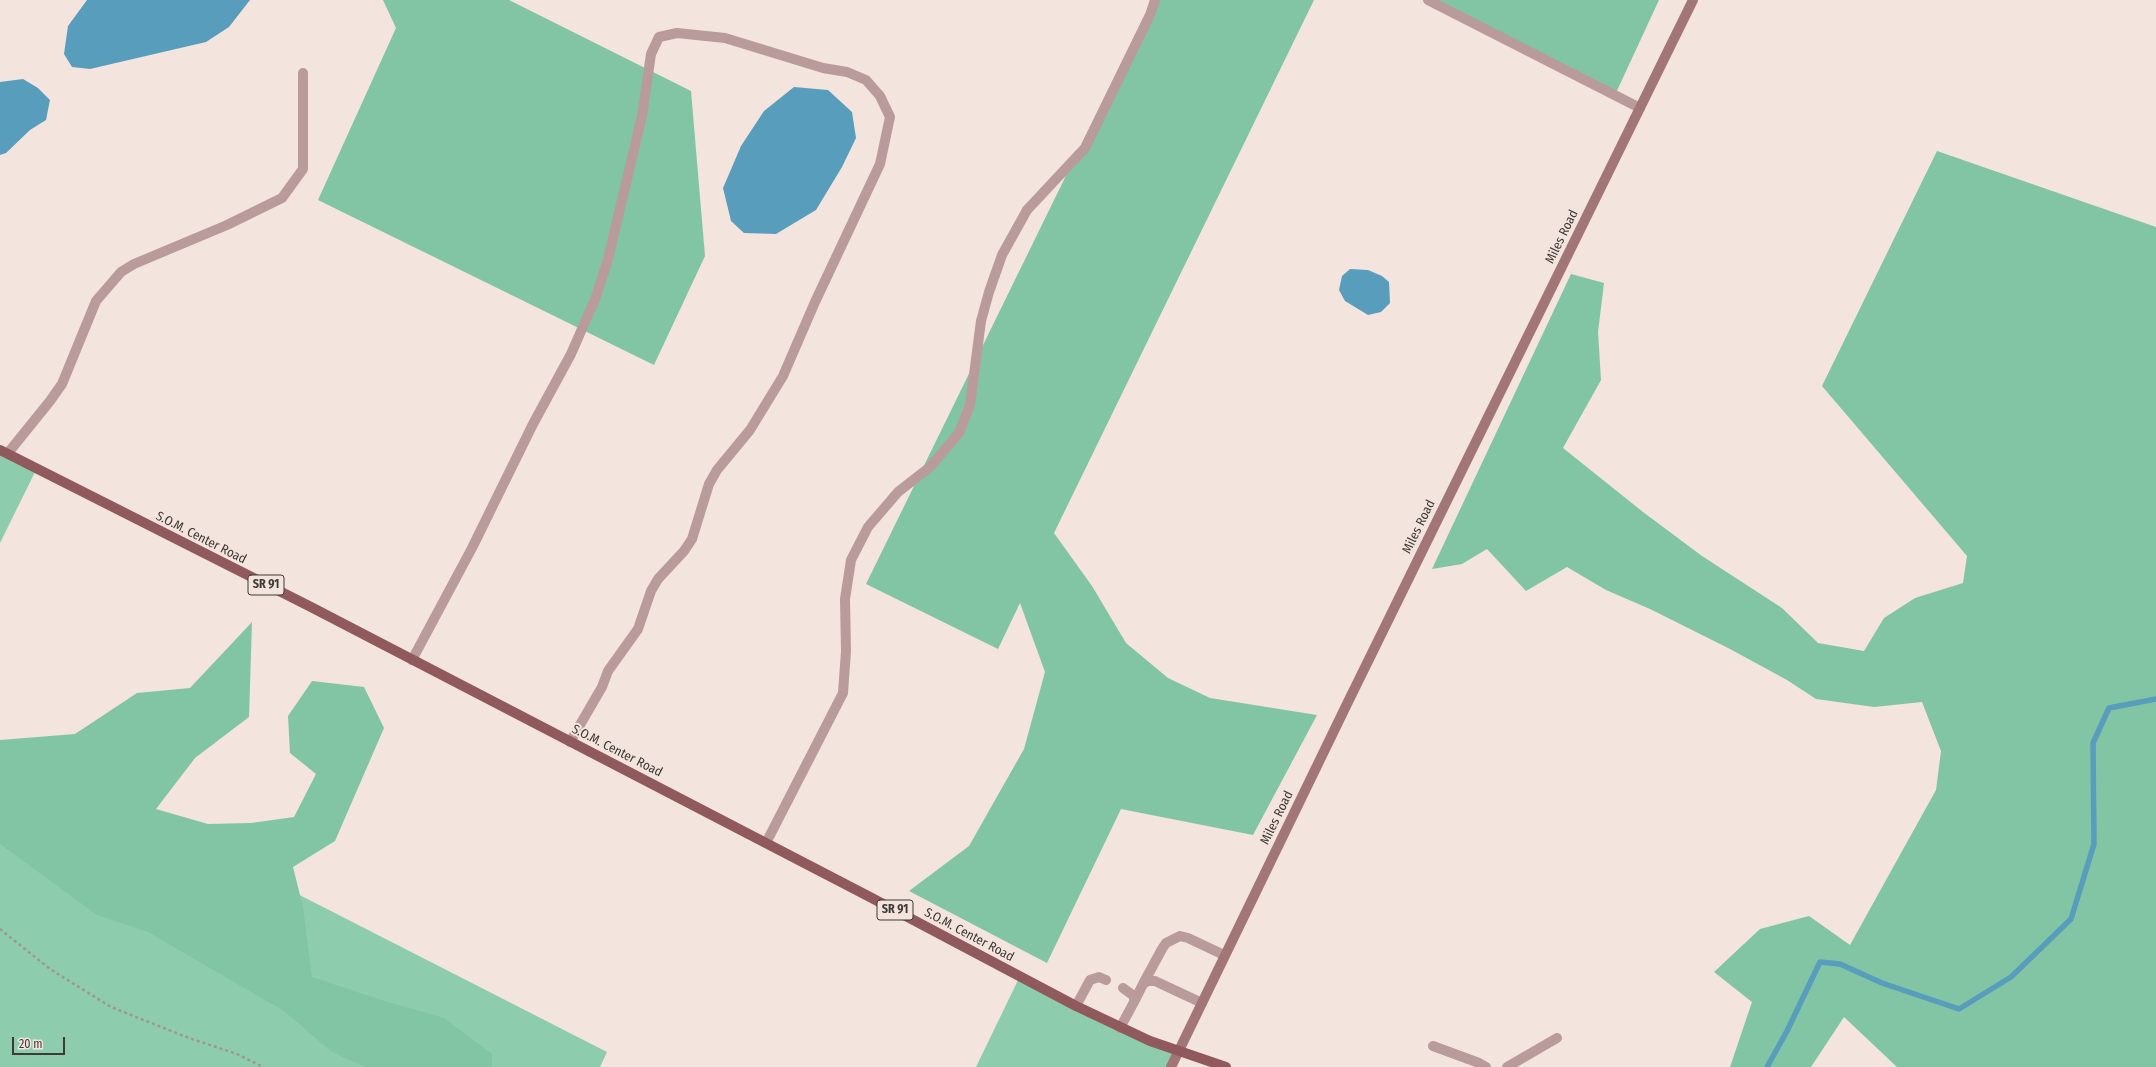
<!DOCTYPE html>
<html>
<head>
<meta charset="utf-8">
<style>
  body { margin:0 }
  #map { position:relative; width:2156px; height:1067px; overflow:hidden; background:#f3e4dd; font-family:"Fira Sans Condensed",sans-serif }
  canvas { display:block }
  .scale { position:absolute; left:12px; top:1037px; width:53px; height:18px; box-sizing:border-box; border:2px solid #3f3a37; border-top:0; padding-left:5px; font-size:12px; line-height:14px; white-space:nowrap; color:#3f3a37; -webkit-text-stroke:3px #f3e4dd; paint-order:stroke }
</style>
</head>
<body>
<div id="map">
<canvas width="2156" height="1067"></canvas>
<div class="scale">20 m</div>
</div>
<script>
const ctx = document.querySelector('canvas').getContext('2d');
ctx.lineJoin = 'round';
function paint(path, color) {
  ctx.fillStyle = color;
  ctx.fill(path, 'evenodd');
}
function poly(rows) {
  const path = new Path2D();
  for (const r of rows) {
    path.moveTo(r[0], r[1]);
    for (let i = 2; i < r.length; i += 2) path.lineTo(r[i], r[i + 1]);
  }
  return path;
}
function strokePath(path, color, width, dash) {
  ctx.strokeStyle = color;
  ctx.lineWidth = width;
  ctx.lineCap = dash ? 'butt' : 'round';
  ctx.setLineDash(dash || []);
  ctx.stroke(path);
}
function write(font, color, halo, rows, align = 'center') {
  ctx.font = font + ' "Fira Sans Condensed",sans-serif';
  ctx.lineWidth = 4;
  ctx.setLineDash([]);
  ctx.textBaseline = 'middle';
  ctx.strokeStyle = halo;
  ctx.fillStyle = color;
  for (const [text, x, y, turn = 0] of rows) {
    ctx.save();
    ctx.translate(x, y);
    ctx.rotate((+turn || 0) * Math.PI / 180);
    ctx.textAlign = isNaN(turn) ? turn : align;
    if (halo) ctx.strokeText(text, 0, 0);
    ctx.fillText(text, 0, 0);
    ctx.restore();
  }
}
const green = poly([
  [0,449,37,468,0,543],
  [0,742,607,1052,600,1067,0,1067],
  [1020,976,1178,1052,1170,1067,976,1067]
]);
const forest = poly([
  [383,0,509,0,691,91,705,256,654,365,318,200,396,28],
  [1152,0,1314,0,1054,533,1092,586,1126,643,1168,678,1210,698,1317,715,1253,835,1121,809,1047,963,909,891,969,846,1024,749,1045,672,1020,603,998,649,866,584],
  [1428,0,1659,0,1615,95],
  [1937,151,2156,227,2156,1067,1897,1067,1844,1017,1811,1067,1730,1067,1752,1002,1714,972,1760,929,1809,916,1850,945,1936,790,1941,751,1922,702,1874,707,1816,699,1787,680,1730,649,1650,609,1606,590,1567,567,1526,591,1487,549,1462,564,1432,569,1571,274,1604,283,1598,332,1601,380,1563,448,1643,512,1702,556,1782,608,1818,643,1864,651,1884,618,1915,598,1963,583,1967,556,1822,386],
  [252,622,249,717,195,758,156,809,208,824,251,823,294,817,316,774,290,753,288,716,312,681,364,687,384,728,335,841,293,867,303,907,312,977,381,1000,444,1018,492,1054,492,1067,365,1067,332,1052,284,1011,148,932,97,915,0,844,0,740,75,734,137,693,190,688]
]);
const water = poly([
  [87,0,250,0,229,27,206,42,90,69,72,67,64,54,68,26],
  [23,79,38,88,50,100,46,120,30,130,6,153,0,155,0,82],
  [794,87,828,90,852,112,856,138,842,167,816,210,776,234,744,233,731,221,723,188,741,146,764,111],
  [1350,269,1368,270,1382,276,1389,282,1390,303,1381,312,1368,315,1345,301,1339,290,1342,276]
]);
const stream = poly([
  [1767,1067,1787,1031,1820,962,1840,964,1882,983,1959,1009,2011,977,2071,919,2094,844,2093,743,2109,708,2156,699]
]);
const path = poly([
  [0,929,50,969,111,1007,189,1038,237,1054,263,1067]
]);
const service = poly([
  [8,453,50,401,62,384,96,301,121,272,134,264,227,225,282,198,303,169,303,73],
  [412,660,472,548,533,424,571,354,596,297,608,259,642,116,651,54,659,37,677,33,725,38,823,68,847,72,866,80,880,96,890,117,880,164,815,302,783,376,750,430,717,470,709,484,692,539,684,551,658,579,651,591,638,629,608,671,602,687,570,742],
  [766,843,843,693,846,651,845,599,851,560,868,527,898,492,930,467,959,433,970,405,981,321,989,292,1002,255,1027,210],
  [1143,984,1162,949,1166,943,1180,936,1188,938,1224,955],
  [1134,1002,1143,984,1148,981,1155,981,1202,1003],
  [1076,1006,1090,980,1099,977,1106,980],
  [1120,1028,1134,1002,1134,996,1123,988],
  [1433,1046,1479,1063,1486,1067],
  [1507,1067,1557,1038]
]);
const minor = poly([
  [1428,0,1640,108],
  [1027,210,1085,148,1150,15,1155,0]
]);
const secondary = poly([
  [1171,1067,1346,706,1693,0]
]);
const primary = poly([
  [0,450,311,607,868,896,1076,1006,1150,1041,1226,1067]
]);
const shields = [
  [266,585,36],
  [895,910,36]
];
const shieldNames = [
  ["SR 91",266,585],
  ["SR 91",895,910]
];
const streetNames = [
  ["Miles Road",1562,237,-64],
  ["Miles Road",1419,527,-64],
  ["S.O.M. Center Road",201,538,27],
  ["S.O.M. Center Road",617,751,27],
  ["Miles Road",1277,818,-64],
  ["S.O.M. Center Road",969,935,28]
];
paint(green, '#8dcdae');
paint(forest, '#81c5a5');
paint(water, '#589dbc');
strokePath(stream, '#589dbc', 5.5);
strokePath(path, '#a09691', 2.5, [3, 3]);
strokePath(service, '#ba9b9b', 10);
strokePath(minor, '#ba9b9b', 10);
strokePath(secondary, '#a27577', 10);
strokePath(primary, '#905a5d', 10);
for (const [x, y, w] of shields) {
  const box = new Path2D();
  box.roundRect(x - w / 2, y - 10, w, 20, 3);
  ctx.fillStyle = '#f3e4dd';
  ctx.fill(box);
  strokePath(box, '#3f3a37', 1);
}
write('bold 12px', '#3f3a37', null, shieldNames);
write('13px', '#3f3a37', '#f3e4dd', streetNames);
</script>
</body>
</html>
